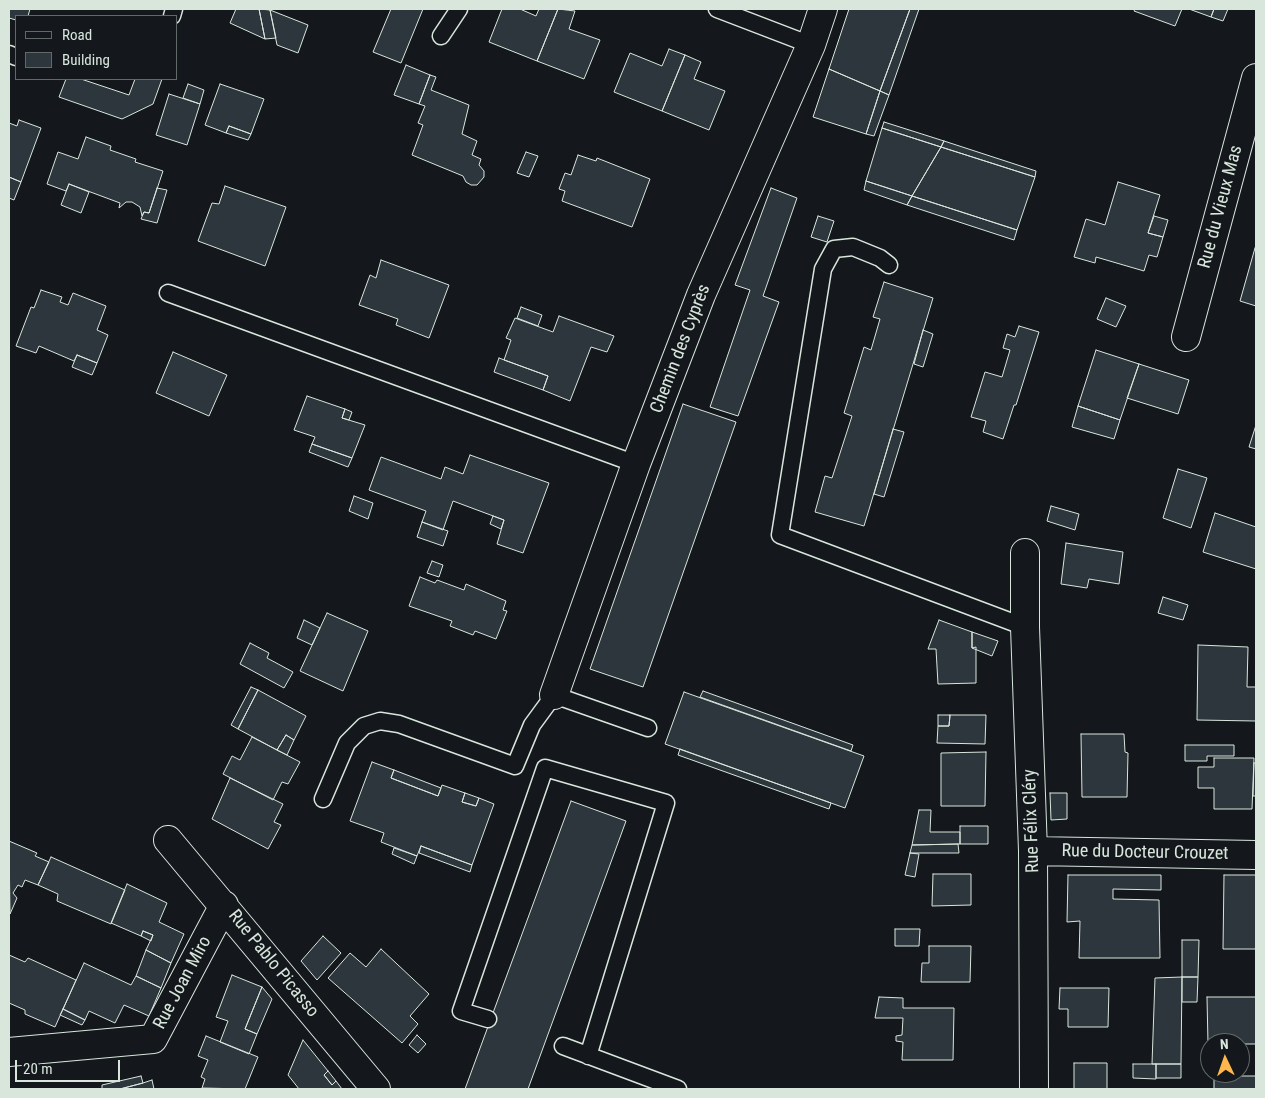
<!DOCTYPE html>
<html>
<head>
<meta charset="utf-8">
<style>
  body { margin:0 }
  #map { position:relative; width:1265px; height:1098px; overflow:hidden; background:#14181c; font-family:"Roboto Condensed",sans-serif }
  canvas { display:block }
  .frame { position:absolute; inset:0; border:10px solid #d8e6dc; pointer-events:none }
  .legend { position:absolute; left:15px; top:15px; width:162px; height:65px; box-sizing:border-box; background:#14181c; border:1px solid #626a69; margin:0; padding:6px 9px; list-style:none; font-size:15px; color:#d8e6dc }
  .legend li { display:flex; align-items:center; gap:10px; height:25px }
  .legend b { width:25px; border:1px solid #626a69 }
  .north { position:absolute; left:1200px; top:1033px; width:50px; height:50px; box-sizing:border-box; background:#14181c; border:1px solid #626a69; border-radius:50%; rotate:357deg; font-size:14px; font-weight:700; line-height:20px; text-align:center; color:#d8e6dc }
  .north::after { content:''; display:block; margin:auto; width:18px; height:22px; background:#ffb74d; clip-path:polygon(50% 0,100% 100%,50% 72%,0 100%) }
  .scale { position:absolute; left:15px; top:1060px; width:105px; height:22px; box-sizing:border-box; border:2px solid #d8e6dc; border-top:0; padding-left:6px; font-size:15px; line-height:18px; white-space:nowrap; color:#d8e6dc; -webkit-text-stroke:4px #14181c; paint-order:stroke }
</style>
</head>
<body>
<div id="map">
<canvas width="1265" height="1098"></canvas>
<div class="frame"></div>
<ul class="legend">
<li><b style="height:6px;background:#14181c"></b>Road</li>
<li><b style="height:14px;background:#2c363c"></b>Building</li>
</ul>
<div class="north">N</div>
<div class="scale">20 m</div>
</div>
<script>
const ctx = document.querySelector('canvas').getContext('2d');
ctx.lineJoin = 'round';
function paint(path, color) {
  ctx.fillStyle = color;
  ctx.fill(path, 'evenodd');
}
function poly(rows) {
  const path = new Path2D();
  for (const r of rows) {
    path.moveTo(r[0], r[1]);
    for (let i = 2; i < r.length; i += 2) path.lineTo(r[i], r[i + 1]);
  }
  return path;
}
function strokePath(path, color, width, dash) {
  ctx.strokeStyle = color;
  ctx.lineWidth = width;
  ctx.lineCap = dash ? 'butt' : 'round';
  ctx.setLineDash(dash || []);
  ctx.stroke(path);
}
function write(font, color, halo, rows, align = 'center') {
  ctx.font = font + ' "Roboto Condensed",sans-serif';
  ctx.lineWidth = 4;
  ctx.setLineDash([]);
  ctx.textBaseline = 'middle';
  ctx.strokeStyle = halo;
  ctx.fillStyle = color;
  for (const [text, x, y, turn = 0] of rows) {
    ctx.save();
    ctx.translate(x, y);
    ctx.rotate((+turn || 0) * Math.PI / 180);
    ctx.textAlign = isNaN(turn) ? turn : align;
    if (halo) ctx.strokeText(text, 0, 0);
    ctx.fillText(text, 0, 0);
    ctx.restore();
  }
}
const building = poly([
  [9,9,30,9,28,16,16,16,16,20,9,18,9,9],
  [236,9,259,9,265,39,230,23,236,9],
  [259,9,270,10,276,38,265,39,259,9],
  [391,9,423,9,401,63,373,52,391,9],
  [502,9,520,9,536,16,539,9,558,9,537,61,489,42,502,9],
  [558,9,575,11,569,29,600,40,584,79,537,61,558,9],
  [849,9,910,9,880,91,829,69,849,9],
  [910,9,919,9,889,95,880,91,910,9],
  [1135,9,1182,9,1175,26,1134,11,1135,9],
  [1189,9,1214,9,1211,17,1189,9],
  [1214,9,1228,9,1223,21,1211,17,1214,9],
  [270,10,308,25,298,53,277,45,270,10],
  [669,49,685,55,662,111,614,92,630,53,662,66,669,49],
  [685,55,701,62,694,79,725,91,709,130,662,111,685,55],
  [406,65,430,75,419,104,394,95,406,65],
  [829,69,880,91,866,134,813,117,829,69],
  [430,75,436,77,431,90,469,105,462,134,477,141,472,155,481,159,479,165,484,171,484,177,477,185,471,185,466,182,463,176,412,155,423,125,418,123,425,106,419,104,430,75],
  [66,79,81,79,129,95,135,79,162,79,153,104,122,119,59,97,66,79],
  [188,84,204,90,200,104,183,98,188,84],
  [220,84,264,99,251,134,229,126,226,133,205,125,220,84],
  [880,91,889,95,874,136,866,134,880,91],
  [169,94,200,104,187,145,156,135,169,94],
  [19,120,41,128,21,182,9,177,9,123,17,126,19,120],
  [884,122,944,141,941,147,882,128,884,122],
  [229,126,251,134,248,140,226,133,229,126],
  [882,128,941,147,912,196,866,181,882,128],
  [86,137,111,146,110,150,136,159,135,162,163,171,149,213,144,212,142,216,140,207,132,202,126,202,119,208,120,203,69,184,66,191,47,184,58,152,78,159,86,137],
  [944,141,1036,171,1035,177,941,147,944,141],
  [941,147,1035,177,1017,230,912,196,941,147],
  [526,152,538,156,529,177,517,173,526,152],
  [578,155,596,161,597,158,650,179,632,227,562,201,565,191,559,189,565,173,571,175,578,155],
  [9,177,21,182,14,200,9,198,9,177],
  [866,181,912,196,907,205,864,190,866,181],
  [1118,182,1160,195,1148,233,1163,237,1157,257,1149,255,1144,271,1096,257,1095,263,1074,257,1086,219,1105,225,1118,182],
  [69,184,89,192,81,213,61,205,69,184],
  [225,186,286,207,265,266,198,241,212,203,219,204,225,186],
  [157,188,167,190,157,223,141,219,144,212,149,213,157,188],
  [771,188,797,198,763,296,779,302,738,416,710,407,750,290,735,285,771,188],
  [912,196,1017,230,1014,240,907,205,912,196],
  [818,216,834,221,827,242,811,237,818,216],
  [1154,216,1168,220,1163,237,1148,233,1154,216],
  [1255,248,1256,248,1256,306,1240,301,1255,248],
  [381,260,449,285,429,338,396,325,398,319,359,305,370,275,376,278,381,260],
  [884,282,933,298,864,526,815,512,825,476,832,478,852,416,844,413,864,347,871,350,880,319,873,317,884,282],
  [41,290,62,297,60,302,68,305,73,293,106,306,97,330,108,335,97,363,77,355,74,361,39,346,36,353,16,346,31,307,34,308,41,290],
  [1106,298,1126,306,1116,327,1097,319,1106,298],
  [521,307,542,315,538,326,517,318,521,307],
  [559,316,614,336,607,352,591,347,570,401,543,390,548,376,504,360,511,340,506,338,515,318,553,332,559,316],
  [1019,326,1039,332,1016,405,1014,405,1003,439,983,432,986,421,971,417,985,372,1002,377,1010,350,1003,348,1007,334,1015,337,1019,326],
  [923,330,933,334,923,367,914,364,923,330],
  [1096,350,1139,364,1120,420,1078,406,1096,350],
  [173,352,227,375,209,416,156,393,173,352],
  [77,355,97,363,92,375,72,367,77,355],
  [499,358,548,376,543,390,494,372,499,358],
  [1139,364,1189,380,1178,414,1127,398,1139,364],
  [307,396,345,409,342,418,365,425,352,458,312,444,315,437,294,430,307,396],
  [683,404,736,422,643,687,590,669,683,404],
  [1078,406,1120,420,1114,439,1072,427,1078,406],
  [345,409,352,412,349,420,342,418,345,409],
  [1256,425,1256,449,1249,447,1256,425],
  [893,429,904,432,884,497,874,494,893,429],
  [312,444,352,458,348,467,309,452,312,444],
  [470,455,549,483,523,553,497,544,504,520,453,501,443,530,422,522,426,511,369,490,381,457,441,479,445,467,463,474,470,455],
  [1178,469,1207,478,1191,528,1163,518,1178,469],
  [354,496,373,503,368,519,349,511,354,496],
  [1051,506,1079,514,1075,530,1047,521,1051,506],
  [1215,513,1256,527,1256,569,1203,552,1215,513],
  [493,516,504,520,501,529,490,524,493,516],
  [422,522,448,531,443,546,417,537,422,522],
  [1066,543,1123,552,1119,584,1089,579,1087,588,1061,584,1066,543],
  [432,561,443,565,439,577,427,573,432,561],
  [420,577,435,583,437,580,464,590,466,584,506,601,503,610,507,611,496,639,475,631,473,635,450,626,452,621,409,606,420,577],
  [1163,597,1188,605,1183,620,1158,613,1163,597],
  [327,613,368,631,343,691,300,671,327,613],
  [304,620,320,628,312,645,297,638,304,620],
  [939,620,972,632,972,648,976,647,976,683,938,684,936,649,928,649,939,620],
  [972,632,998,641,992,656,972,648,972,632],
  [250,643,269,653,267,658,293,672,284,688,240,664,250,643],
  [1198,645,1248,647,1247,687,1256,687,1256,721,1197,720,1198,645],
  [251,687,258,690,238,729,231,725,251,687],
  [258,690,306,716,294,740,286,735,277,750,238,729,258,690],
  [703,691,853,745,851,751,700,697,703,691],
  [684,692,864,756,845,808,665,744,684,692],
  [938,715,950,715,949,726,938,726,938,715],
  [950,715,986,715,985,744,937,743,938,726,949,726,950,715],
  [1081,734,1124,734,1125,752,1128,753,1127,797,1082,797,1081,734],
  [286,735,294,740,287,755,277,750,286,735],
  [252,737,300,762,288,784,282,782,273,800,223,774,232,756,240,760,252,737],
  [1185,745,1234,745,1234,756,1207,756,1207,761,1185,761,1185,745],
  [680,749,831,803,829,809,678,755,680,749],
  [986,752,985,806,941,806,941,753,986,752],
  [1214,758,1254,758,1252,809,1214,809,1214,788,1198,788,1198,767,1214,767,1214,758],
  [372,762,394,770,391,778,438,796,442,785,465,793,462,802,476,806,479,798,494,804,472,865,421,846,417,856,381,842,384,833,350,821,372,762],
  [1254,763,1256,763,1256,796,1253,796,1254,763],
  [394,770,441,788,438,796,391,778,394,770],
  [230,778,283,804,274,822,281,825,268,849,212,819,230,778],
  [465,793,479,798,476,806,462,802,465,793],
  [1050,793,1067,793,1067,819,1051,820,1050,793],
  [571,801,626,821,528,1089,465,1089,571,801],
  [919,810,931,810,930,832,960,832,960,844,912,845,919,810],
  [960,826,988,826,988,844,960,844,960,826],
  [9,841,37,853,35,856,49,862,38,885,25,880,22,887,18,885,13,893,17,898,10,914,9,841],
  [958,844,959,853,910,853,912,845,958,844],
  [421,846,472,865,470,872,419,853,421,846],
  [394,848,417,856,414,864,392,854,394,848],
  [910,853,919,854,915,877,905,875,910,853],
  [51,857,125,890,111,924,57,901,58,894,38,885,51,857],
  [933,874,971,874,971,905,932,906,933,874],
  [1068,875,1161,875,1161,890,1113,889,1113,899,1159,900,1160,958,1079,958,1080,921,1067,922,1068,875],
  [1224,875,1256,875,1256,949,1223,949,1224,875],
  [127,884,167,903,159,922,184,934,171,963,146,950,153,935,143,931,141,936,111,923,127,884],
  [895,929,920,929,919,946,895,946,895,929],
  [143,931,153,935,151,941,141,936,143,931],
  [323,936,341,953,317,980,301,961,323,936],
  [1182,940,1199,940,1198,977,1182,977,1182,940],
  [929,946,971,946,970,982,921,982,922,963,929,963,929,946],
  [381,949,429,994,410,1016,418,1024,402,1043,328,978,350,953,366,967,381,949],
  [146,950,171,963,161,988,136,976,146,950],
  [9,955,25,962,28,958,76,980,55,1027,25,1014,25,1010,9,1003,9,955],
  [84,963,131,985,136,976,161,988,149,1016,124,1005,115,1023,89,1011,85,1020,63,1009,84,963],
  [232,975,262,987,245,1029,257,1034,249,1054,220,1042,228,1021,216,1017,232,975],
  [1182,977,1198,977,1197,1002,1182,1002,1182,977],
  [1182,977,1181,1064,1152,1064,1155,978,1182,977],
  [262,987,272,999,257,1034,245,1029,262,987],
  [1060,988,1109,988,1108,1027,1068,1027,1068,1009,1059,1009,1060,988],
  [879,997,903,998,903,1008,954,1008,953,1060,902,1060,903,1042,896,1041,896,1036,902,1035,903,1018,875,1018,879,997],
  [1207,997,1256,997,1256,1044,1208,1044,1207,997],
  [63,1009,85,1020,82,1025,60,1015,63,1009],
  [417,1035,426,1044,418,1053,409,1045,417,1035],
  [206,1036,258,1057,245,1089,202,1088,205,1079,201,1077,208,1060,198,1056,206,1036],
  [303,1040,328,1071,324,1075,332,1085,336,1081,342,1089,299,1089,288,1075,303,1040],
  [1074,1063,1107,1063,1107,1089,1074,1089,1074,1063],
  [1133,1064,1156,1064,1156,1079,1133,1078,1133,1064],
  [1156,1064,1181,1064,1181,1078,1156,1078,1156,1064],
  [328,1071,336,1081,332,1085,324,1075,328,1071],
  [141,1076,143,1083,120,1089,102,1089,102,1085,141,1076],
  [1214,1076,1256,1076,1256,1089,1214,1089,1214,1076],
  [152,1080,154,1089,120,1089,143,1083,152,1080]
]);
const service = poly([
  [717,9,811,45],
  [172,16,174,9],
  [441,36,459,9],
  [9,54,16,57],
  [889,265,880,258,853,247,834,249,823,269,780,535,1025,627],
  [168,293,636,464],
  [323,799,347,743,364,726,380,721,399,724,515,766,532,725,554,695,648,728],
  [488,1019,461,1011,545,768,666,803,588,1056],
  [563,1046,678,1089]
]);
const minor = poly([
  [1186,337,1256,78],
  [1025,553,1025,627,1033,851,1034,1089],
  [554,695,636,464,701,295,811,45,823,9],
  [168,840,376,1089],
  [1033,851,1256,855],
  [9,1052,153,1039,224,905]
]);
const streetNames = [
  ["Rue du Vieux Mas",1221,207,-75],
  ["Chemin des Cyprès",681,349,-69],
  ["Rue Félix Cléry",1032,821,-92],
  ["Rue du Docteur Crouzet",1145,853,1],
  ["Rue Pablo Picasso",273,964,51],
  ["Rue Joan Miro",183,983,-62]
];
paint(building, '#2c363c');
strokePath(building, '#d8e6dc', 1);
strokePath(service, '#d8e6dc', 19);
strokePath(minor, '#d8e6dc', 30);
strokePath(service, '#14181c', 16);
strokePath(minor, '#14181c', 28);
write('18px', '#d8e6dc', '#14181c', streetNames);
</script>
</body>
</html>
